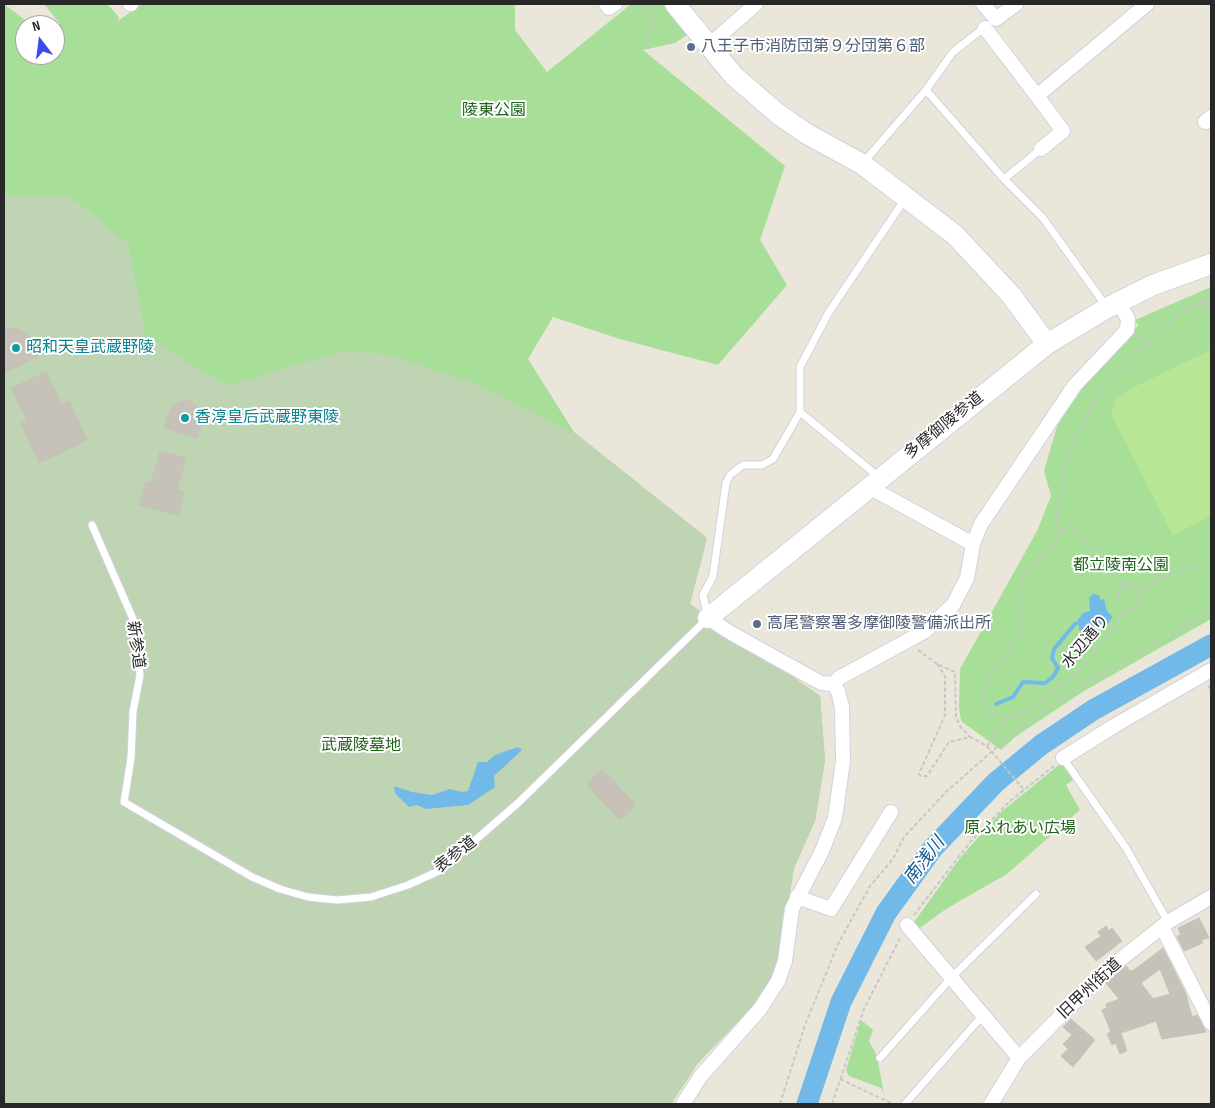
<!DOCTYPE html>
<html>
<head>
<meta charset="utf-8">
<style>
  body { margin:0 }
  #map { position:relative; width:1215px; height:1108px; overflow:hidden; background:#eae6da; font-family:"Sofia Sans Condensed",sans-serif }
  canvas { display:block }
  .frame { position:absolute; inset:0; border:5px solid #282828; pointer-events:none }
  .north { position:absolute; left:15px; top:15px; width:50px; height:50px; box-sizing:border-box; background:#fff; border:1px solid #a9a9a9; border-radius:50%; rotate:345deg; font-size:14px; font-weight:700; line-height:20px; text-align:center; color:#282828 }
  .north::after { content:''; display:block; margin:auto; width:18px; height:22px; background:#3f49f2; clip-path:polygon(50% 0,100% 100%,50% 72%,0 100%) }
</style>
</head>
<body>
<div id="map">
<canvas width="1215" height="1108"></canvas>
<div class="frame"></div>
<div class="north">N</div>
</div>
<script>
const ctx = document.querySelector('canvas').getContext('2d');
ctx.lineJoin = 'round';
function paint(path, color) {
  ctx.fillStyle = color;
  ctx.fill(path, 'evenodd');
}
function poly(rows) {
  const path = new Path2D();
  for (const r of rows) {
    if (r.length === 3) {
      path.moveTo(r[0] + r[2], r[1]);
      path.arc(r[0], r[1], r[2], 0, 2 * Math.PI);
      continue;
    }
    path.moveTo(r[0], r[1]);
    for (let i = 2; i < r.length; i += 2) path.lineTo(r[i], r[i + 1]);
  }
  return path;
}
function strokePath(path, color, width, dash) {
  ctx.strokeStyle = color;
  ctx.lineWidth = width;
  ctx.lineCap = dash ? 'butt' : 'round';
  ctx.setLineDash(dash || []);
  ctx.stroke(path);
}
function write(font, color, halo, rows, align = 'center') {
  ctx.font = font + ' "Sofia Sans Condensed","Noto Sans JP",sans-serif';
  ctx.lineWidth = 4;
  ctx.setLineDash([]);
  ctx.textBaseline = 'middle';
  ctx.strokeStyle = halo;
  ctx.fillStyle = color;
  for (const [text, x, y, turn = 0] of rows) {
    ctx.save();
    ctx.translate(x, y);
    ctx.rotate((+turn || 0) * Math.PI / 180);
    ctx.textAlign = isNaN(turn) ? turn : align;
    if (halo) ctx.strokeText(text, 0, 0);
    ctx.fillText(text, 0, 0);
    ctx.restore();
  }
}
const green = poly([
  [4,4,32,25,25,25,25,55,55,55,55,28,60,24,44,4,107,4,119,17,118,21,142,4,515,4,515,30,547,72,631,4,667,4,690,33,675,43,643,50,785,166,760,240,787,285,718,365,620,339,553,317,528,359,574,432,707,538,690,604,820,696,825,760,815,821,794,868,778,966,756,1002,698,1063,671,1104,4,1104],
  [1211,287,1211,619,1084,691,1015,737,1001,750,961,721,959,707,960,669,1037,531,1051,496,1044,471,1060,416,1080,387,1138,326,1135,320],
  [1060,764,1064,765,1074,779,1066,785,1080,810,1007,874,946,909,917,930,912,925,960,858,1000,813],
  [861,1020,873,1030,869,1041,877,1056,884,1094,881,1088,849,1076,846,1070]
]);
const cemetery = poly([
  [4,196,71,197,128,244,146,336,227,386,342,351,388,354,472,382,573,432,707,538,690,604,820,696,825,760,815,821,794,868,778,966,771,988,698,1063,671,1104,4,1104]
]);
const pitch = poly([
  [1211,350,1211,516,1173,535,1111,414,1116,399,1134,387]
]);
const water = poly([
  [1093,594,1099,595,1101,600,1104,599,1107,611,1113,617,1104,628,1098,625,1085,632,1079,630,1079,625,1075,624,1083,613,1090,611,1089,598],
  [518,747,522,750,494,776,495,787,468,805,426,809,417,805,409,807,395,793,394,786,412,792,432,795,450,789,462,792,468,791,478,762,487,762,495,755]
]);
const stream = poly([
  [996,704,1013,697,1023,682,1045,683,1053,677,1058,668,1052,658,1054,649,1075,624]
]);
const river = poly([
  [807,1104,841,1002,886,913,933,848,996,782,1041,745,1093,710,1211,645]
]);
const building = poly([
  [14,328,26,333,38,356,4,373,4,329,14,328],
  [46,372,62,404,69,401,87,440,39,463,21,423,27,420,11,388,46,372],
  [187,400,198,406,202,411,203,420,197,438,164,428,170,410,173,405,187,400],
  [160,451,186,458,177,490,184,492,178,515,139,505,146,482,151,483,160,451],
  [602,769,636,805,620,820,586,784,602,769],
  [1199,918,1209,938,1201,940,1203,943,1184,951,1177,936,1181,935,1178,928,1199,918],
  [1106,926,1109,931,1112,928,1122,941,1096,961,1085,947,1101,936,1098,932,1106,926],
  [1163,948,1186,994,1192,1017,1197,1015,1206,1032,1162,1039,1156,1021,1121,1033,1127,1051,1120,1054,1116,1043,1112,1045,1107,1034,1111,1032,1102,1010,1107,1008,1106,1004,1119,999,1106,983,1126,966,1130,971,1134,970,1163,948],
  [1160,969,1170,994,1153,999,1141,983,1160,969],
  [1071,1019,1095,1040,1073,1067,1061,1056,1068,1049,1063,1044,1072,1035,1063,1027,1071,1019]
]);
const path = poly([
  [648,45,652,4],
  [1200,302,1204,306,1211,303],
  [1138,336,1149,343],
  [1061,532,1056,516,1064,474,1074,443,1095,400,1105,384,1137,358,1168,323,1191,307,1211,297],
  [1130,597,12],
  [1140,590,1211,557],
  [918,650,937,664,955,672,956,717,960,726,970,737],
  [937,664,945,676,945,715,919,774,921,776,927,776,949,742,970,737,987,746,1024,790],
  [1208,685,1211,692],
  [1008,718,995,713,987,707,984,700,984,689,1019,633,1021,620,1017,599,1024,576,1062,533,1072,524,1085,542,1118,576,1123,588],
  [987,746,1008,718,1025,711,1074,675,1104,641,1127,609],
  [914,915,971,841,1009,802,1054,766],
  [840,1079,893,1104],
  [780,1104,805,1025,838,944,870,886,893,859,904,837,946,792,1015,731,1060,699,1211,611],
  [832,1104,864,1009,901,936]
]);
const lane = poly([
  [926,90,1004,179,1043,218,1106,306],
  [863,163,926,90,953,52,985,27],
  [1004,179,1041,149],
  [880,478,800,412,800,367,829,312,905,199],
  [92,525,133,619,140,675,133,712,131,758,124,802,252,877,280,889,308,897,337,900,371,897,408,885,441,870,518,803,708,618,703,595,713,576,726,483,730,475,743,465,762,465,773,459,800,412],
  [1063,758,1126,848,1168,922],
  [880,1058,951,978,1036,894],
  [905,1104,983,1015]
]);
const street = poly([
  [130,4,131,4],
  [606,4,609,8,615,4],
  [983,4,996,19,1016,4],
  [985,28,1037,96],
  [708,46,756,4],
  [1205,122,1211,117],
  [1041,149,1063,131,1037,96,1147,4],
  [869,487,973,544],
  [833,684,839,678,925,631,953,605,967,578,973,544,981,524,1075,385,1127,330,1128,319,1118,302],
  [1063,758,1114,726,1211,670],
  [797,897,831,909,891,812],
  [907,925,1019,1058],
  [1162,927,1211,1023],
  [683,1104,700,1077,760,1009,778,981,785,961,792,909,822,851,835,818,843,761,842,707,838,691,833,684,821,683,731,633,708,618],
  [991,1104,1019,1058,1103,973,1168,922,1211,897]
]);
const secondary = poly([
  [675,4,734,76,778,114,807,134,862,164,955,235,1011,295,1047,344],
  [708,618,1047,344,1107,308,1153,285,1211,264]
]);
const markers = [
  [691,47,5,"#5c6f8a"],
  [16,348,5,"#0f9aa8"],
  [185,418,5,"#0f9aa8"],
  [757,624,5,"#5c6f8a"]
];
const serviceNames = [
  ["八王子市消防団第９分団第６部",701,47],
  ["高尾警察署多摩御陵警備派出所",767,624]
];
const parkNames = [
  ["陵東公園",494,111],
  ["都立陵南公園",1121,566],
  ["武蔵陵墓地",361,746],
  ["原ふれあい広場",1020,829]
];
const cultureNames = [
  ["昭和天皇武蔵野陵",26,348],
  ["香淳皇后武蔵野東陵",195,418]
];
const streetNames = [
  ["多摩御陵参道",944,426,-39],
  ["水辺通り",1086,642,-50],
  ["新参道",135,645,82],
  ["表参道",456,855,-38],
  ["旧甲州街道",1090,989,-43]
];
const waterNames = [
  ["南浅川",925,861,-52]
];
paint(green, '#a7df98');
paint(cemetery, '#bed4b2');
paint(pitch, '#b9e694');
paint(water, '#71b9e9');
strokePath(stream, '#71b9e9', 4);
strokePath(river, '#71b9e9', 21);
paint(building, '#c6c2ba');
strokePath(building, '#c5c2b4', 1);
strokePath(lane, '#d0d1e1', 9);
strokePath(street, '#d0d1e1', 16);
strokePath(secondary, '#d0d1e1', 22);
strokePath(path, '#c7c7c7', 2, [4, 2.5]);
strokePath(lane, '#fff', 7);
strokePath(street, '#fff', 14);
strokePath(secondary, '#fff', 20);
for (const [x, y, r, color] of markers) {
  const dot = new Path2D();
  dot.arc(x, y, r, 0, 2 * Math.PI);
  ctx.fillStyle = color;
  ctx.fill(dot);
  strokePath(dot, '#fff', 2);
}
write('16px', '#4e5e75', '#fff', serviceNames, 'left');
write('16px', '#21621c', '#fff', parkNames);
write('16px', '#0d838f', '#fff', cultureNames, 'left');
write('16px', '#282828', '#fff', streetNames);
write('italic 18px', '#125693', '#fff', waterNames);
</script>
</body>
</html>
